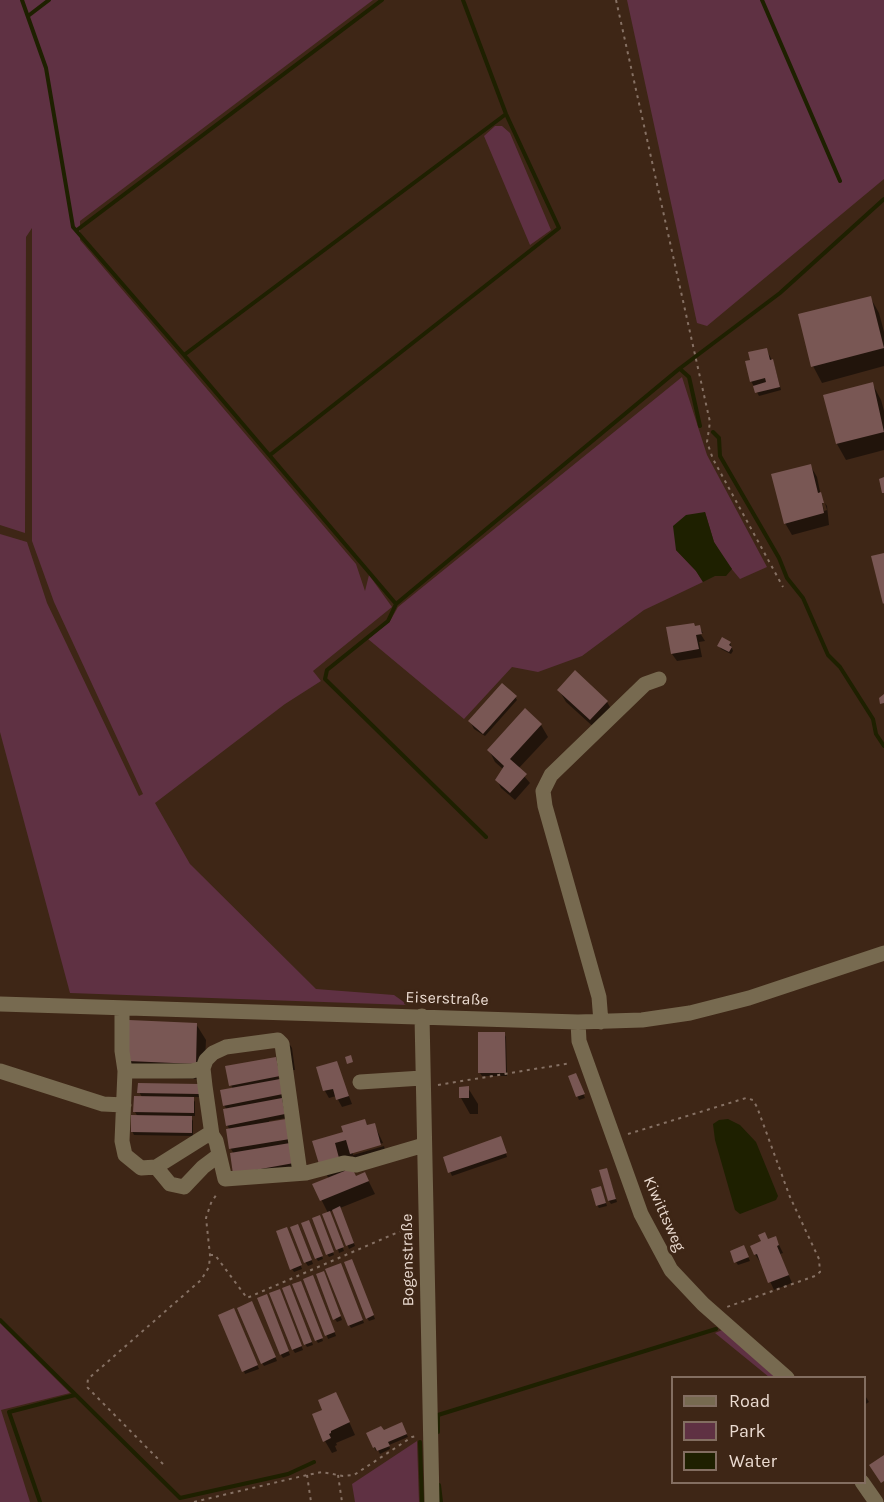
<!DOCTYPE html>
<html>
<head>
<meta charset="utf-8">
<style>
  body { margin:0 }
  #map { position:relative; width:884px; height:1502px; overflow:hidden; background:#3e2616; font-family:Karla,sans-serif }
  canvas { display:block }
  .legend { position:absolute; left:671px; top:1376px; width:195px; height:108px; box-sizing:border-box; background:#3e2616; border:2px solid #836e61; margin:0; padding:8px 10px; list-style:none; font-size:18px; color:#ebdbd1 }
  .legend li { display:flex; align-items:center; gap:12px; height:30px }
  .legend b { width:30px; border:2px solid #836e61 }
</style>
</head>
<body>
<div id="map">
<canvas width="884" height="1502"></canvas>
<ul class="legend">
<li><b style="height:8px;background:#776a50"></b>Road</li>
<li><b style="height:16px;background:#5f3143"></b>Park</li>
<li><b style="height:16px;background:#1e2000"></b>Water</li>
</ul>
</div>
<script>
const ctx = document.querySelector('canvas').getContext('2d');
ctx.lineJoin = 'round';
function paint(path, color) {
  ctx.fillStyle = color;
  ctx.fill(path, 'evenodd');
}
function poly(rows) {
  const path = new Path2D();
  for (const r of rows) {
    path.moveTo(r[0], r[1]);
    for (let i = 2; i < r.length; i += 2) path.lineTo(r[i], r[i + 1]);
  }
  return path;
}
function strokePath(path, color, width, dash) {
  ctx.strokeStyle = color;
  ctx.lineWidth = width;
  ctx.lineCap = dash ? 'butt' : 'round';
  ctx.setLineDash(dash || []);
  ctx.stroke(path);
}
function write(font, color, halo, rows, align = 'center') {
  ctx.font = font + ' Karla,sans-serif';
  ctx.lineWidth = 6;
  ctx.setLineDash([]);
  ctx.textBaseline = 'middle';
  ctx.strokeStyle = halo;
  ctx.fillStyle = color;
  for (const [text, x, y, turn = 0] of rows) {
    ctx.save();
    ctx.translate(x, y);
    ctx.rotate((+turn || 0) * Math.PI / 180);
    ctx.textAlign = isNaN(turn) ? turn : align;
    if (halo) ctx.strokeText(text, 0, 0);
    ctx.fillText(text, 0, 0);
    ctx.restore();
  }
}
const green = poly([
  [0,0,373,0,80,221,80,240,356,564,365,591,369,575,392,607,313,671,321,681,285,704,155,803,190,864,316,989,394,995,408,1005,70,993,0,732,0,534,27,542,47,603,139,796,143,794,54,602,32,541,32,228,26,237,25,533,0,525],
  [627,0,884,0,884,179,707,326,697,323],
  [495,126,502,126,510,133,551,230,530,245,484,136],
  [682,377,707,455,767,567,740,579,725,561,714,542,705,512,676,550,696,571,703,582,644,610,582,656,538,672,512,667,464,719,368,639,390,621,398,607],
  [0,1323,70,1393,1,1410,30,1502,0,1502],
  [727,1328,783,1377,769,1377,715,1333],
  [417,1441,419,1502,355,1502,352,1484]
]);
const water = poly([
  [705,512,714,542,732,569,726,576,715,576,703,582,696,571,676,550,673,526,686,515],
  [728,1119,740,1125,756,1142,778,1196,776,1200,740,1214,735,1210,715,1140,713,1124,719,1120]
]);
const shadow = poly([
  [870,297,879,313,884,332,884,366,822,383,813,366],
  [766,349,774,364,781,390,759,396,751,381,752,361],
  [872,383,881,400,884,411,884,450,846,460,837,444,825,396],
  [810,465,817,477,824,511,827,510,825,503,827,506,829,525,792,535,785,523],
  [699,627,703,633,700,633,705,641,699,642,702,657,677,661,672,654,695,628],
  [730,643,733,651,731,654,721,649,719,646],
  [559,690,607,702,614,714,598,731,566,702],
  [515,697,517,700,485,736,474,729,470,721],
  [541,725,548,737,518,769,530,783,515,800,501,788,497,780,504,770,495,762,489,750],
  [196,1024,206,1040,204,1079,138,1077,129,1061],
  [504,1033,506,1037,507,1076,482,1076,480,1073],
  [287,1045,290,1045,292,1048,295,1070,292,1070],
  [275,1058,286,1118,269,1121,269,1124,285,1121,294,1167,237,1176,234,1154,231,1149,228,1131,230,1130,227,1125,227,1110,224,1105,233,1089,231,1085],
  [336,1063,352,1104,342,1107,336,1096,329,1098,325,1091,318,1068],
  [570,1077,577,1078,585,1098,579,1100],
  [198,1085,200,1097,192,1097,195,1102,195,1116,190,1116,193,1121,193,1136,134,1135,132,1131,138,1117,135,1112,142,1097,139,1092],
  [468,1088,478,1104,478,1114,470,1114,461,1098],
  [365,1121,368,1126,374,1124,383,1143,353,1152,353,1155,384,1146,387,1157,358,1166,353,1156,343,1159,356,1178,365,1174,375,1194,340,1208,355,1246,349,1249,334,1210,329,1212,344,1251,339,1253,328,1213,314,1185,329,1179,320,1163,314,1142,345,1133],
  [502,1141,507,1157,452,1176,444,1158],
  [600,1171,608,1173,617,1202,611,1204,609,1201],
  [602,1191,607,1206,599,1208,597,1205],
  [321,1220,334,1255,329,1257,327,1254],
  [310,1225,323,1259,318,1261,316,1258],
  [292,1228,300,1229,313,1264,308,1266,306,1263],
  [288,1232,302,1269,294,1272,292,1269],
  [775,1237,783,1253,780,1254,792,1283,774,1290,761,1261,760,1262,755,1254],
  [745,1250,750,1261,738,1265,736,1262],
  [353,1264,375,1319,369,1321,367,1318],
  [342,1268,364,1323,351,1328,349,1325],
  [325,1276,342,1320,337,1322,335,1319],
  [305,1280,314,1280,336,1336,328,1339,327,1336],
  [302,1286,323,1341,318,1343,316,1340],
  [291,1290,313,1345,307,1347,305,1344],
  [271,1294,281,1294,303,1350,295,1353,293,1350],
  [259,1299,268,1299,290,1355,283,1358,281,1355],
  [254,1306,277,1361,264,1366,262,1363],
  [236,1314,259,1369,245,1374,244,1371],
  [864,1394,869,1402,864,1405],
  [342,1406,355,1435,336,1443,337,1445,335,1446,337,1451,332,1453,325,1441],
  [403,1427,408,1437,389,1445,390,1449,380,1454,378,1450,376,1451,368,1433]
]);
const stream = poly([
  [22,0,46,68,73,227,184,355],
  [762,0,840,181],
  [28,16,49,0],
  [77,230,382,0],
  [680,369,689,377,700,426],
  [713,432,719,438,720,456,779,558,787,578,803,598,828,655,840,667,873,719,876,734,884,746],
  [270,455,559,228,506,114,463,0],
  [396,604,184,355,506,114],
  [486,837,325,679,327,670,388,621,396,604,679,369,780,293,884,199],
  [0,1320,180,1498,288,1474,314,1462],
  [438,1432,438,1415,716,1329],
  [420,1442,422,1502],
  [439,1485,441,1502],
  [40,1502,9,1412,75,1395]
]);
const building = poly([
  [871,296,884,348,811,367,798,314],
  [767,348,770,360,773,359,780,387,755,393,753,386,766,382,765,378,750,382,745,361,750,360,748,352],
  [873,382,884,432,836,444,823,395],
  [811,464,818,493,821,492,824,503,822,503,824,513,784,524,771,474],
  [884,477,884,493,882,493,879,479],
  [884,553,884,603,883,604,871,556],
  [694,623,695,626,700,625,702,634,696,635,699,649,671,654,666,627],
  [722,637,731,642,729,645,732,647,729,652,717,646],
  [575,670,608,701,590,720,557,690],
  [502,683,517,696,483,734,468,721],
  [884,694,884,703,880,704,879,698],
  [525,708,542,724,510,759,527,774,510,793,495,780,504,766,487,750],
  [129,1020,197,1023,196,1064,128,1061],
  [478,1032,505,1032,506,1073,478,1073],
  [351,1055,353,1062,347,1064,345,1057],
  [276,1057,280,1076,229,1086,225,1066],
  [337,1061,349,1096,336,1100,333,1089,323,1091,316,1067],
  [576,1073,585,1094,576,1097,568,1076],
  [280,1079,283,1094,223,1106,220,1090],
  [138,1083,199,1084,199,1094,137,1093],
  [469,1086,469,1098,459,1098,459,1087],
  [134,1096,194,1097,194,1113,133,1112],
  [282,1098,285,1114,226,1126,223,1109],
  [131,1115,192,1116,192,1133,131,1132],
  [286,1119,290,1139,229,1149,226,1129],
  [365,1119,367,1125,375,1123,381,1145,350,1154,346,1140,335,1143,339,1158,319,1164,312,1141,343,1132,341,1126],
  [501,1136,507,1153,448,1173,443,1157],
  [290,1143,294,1163,233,1174,230,1153],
  [352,1168,356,1176,365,1172,369,1181,320,1201,312,1184],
  [607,1168,616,1199,608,1201,599,1170],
  [601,1186,606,1203,596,1206,591,1189],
  [340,1206,354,1243,346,1246,332,1210],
  [330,1211,344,1247,336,1250,322,1214],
  [320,1215,334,1252,326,1255,312,1218],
  [309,1220,323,1256,315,1259,301,1223],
  [298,1224,312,1260,304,1263,290,1227],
  [287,1227,302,1265,290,1270,276,1231],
  [765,1232,768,1239,776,1236,779,1245,777,1246,789,1275,768,1283,757,1254,754,1255,750,1246,761,1241,758,1235],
  [744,1245,749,1257,734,1263,730,1251],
  [352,1259,374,1315,366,1319,344,1262],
  [341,1263,363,1320,348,1326,325,1269],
  [324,1271,341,1316,333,1320,316,1274],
  [313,1275,335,1332,325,1336,303,1279],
  [301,1281,323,1338,315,1341,292,1284],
  [290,1285,312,1342,304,1345,282,1288],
  [280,1289,302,1346,292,1350,269,1293],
  [267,1294,289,1351,280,1355,257,1298],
  [252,1301,276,1357,261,1364,237,1308],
  [234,1308,258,1365,242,1372,218,1315],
  [336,1392,350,1422,331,1431,331,1433,329,1434,331,1438,323,1442,312,1414,322,1410,318,1400],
  [402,1422,407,1434,388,1442,390,1446,377,1451,375,1447,373,1448,366,1433,381,1426,384,1430],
  [884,1455,884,1481,881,1483,869,1465]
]);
const path = poly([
  [616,0,710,422,707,442,713,459,783,587],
  [438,1085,571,1063],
  [628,1134,746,1098,753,1100,757,1107,790,1197,819,1259,820,1272,815,1276,727,1307],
  [210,1255,215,1255,247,1298,403,1230,414,1228],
  [163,1464,87,1387,88,1379,201,1280,209,1267,210,1255,206,1218,211,1203,218,1192],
  [307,1475,311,1502],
  [338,1475,342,1502],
  [194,1502,307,1475,322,1472,343,1476,354,1475,412,1437,417,1436]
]);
const minor = poly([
  [0,1004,578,1022,642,1020,690,1013,749,998,884,953],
  [122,1008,122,1051,125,1071,122,1141,125,1155,141,1168,156,1167,207,1135,212,1135,216,1141,225,1179,306,1173,344,1163,356,1165,424,1145],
  [422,1016,432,1502],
  [578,1022,579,1041,641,1214,671,1270,703,1304,787,1378],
  [601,1022,599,997,545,806,543,791,551,775,645,684,659,679],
  [0,1071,103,1104,124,1105],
  [125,1071,192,1071,203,1068],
  [360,1082,422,1078],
  [212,1135,205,1086,203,1068,206,1060,213,1053,226,1047,278,1040,282,1044,300,1173],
  [156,1167,170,1184,184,1187,203,1167,219,1155],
  [862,1482,876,1502]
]);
const streetNames = [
  ["Eiserstraße",447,999,2],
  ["Kiwittsweg",664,1214,66],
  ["Bogenstraße",408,1260,-91]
];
paint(green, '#5f3143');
paint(water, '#1e2000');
paint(shadow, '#0007');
strokePath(stream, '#1e2000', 4);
paint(building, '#795754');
strokePath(path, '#867164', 2, [3, 4.5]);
strokePath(minor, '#776a50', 15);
write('16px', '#ebdbd1', '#3e2616', streetNames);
</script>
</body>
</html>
